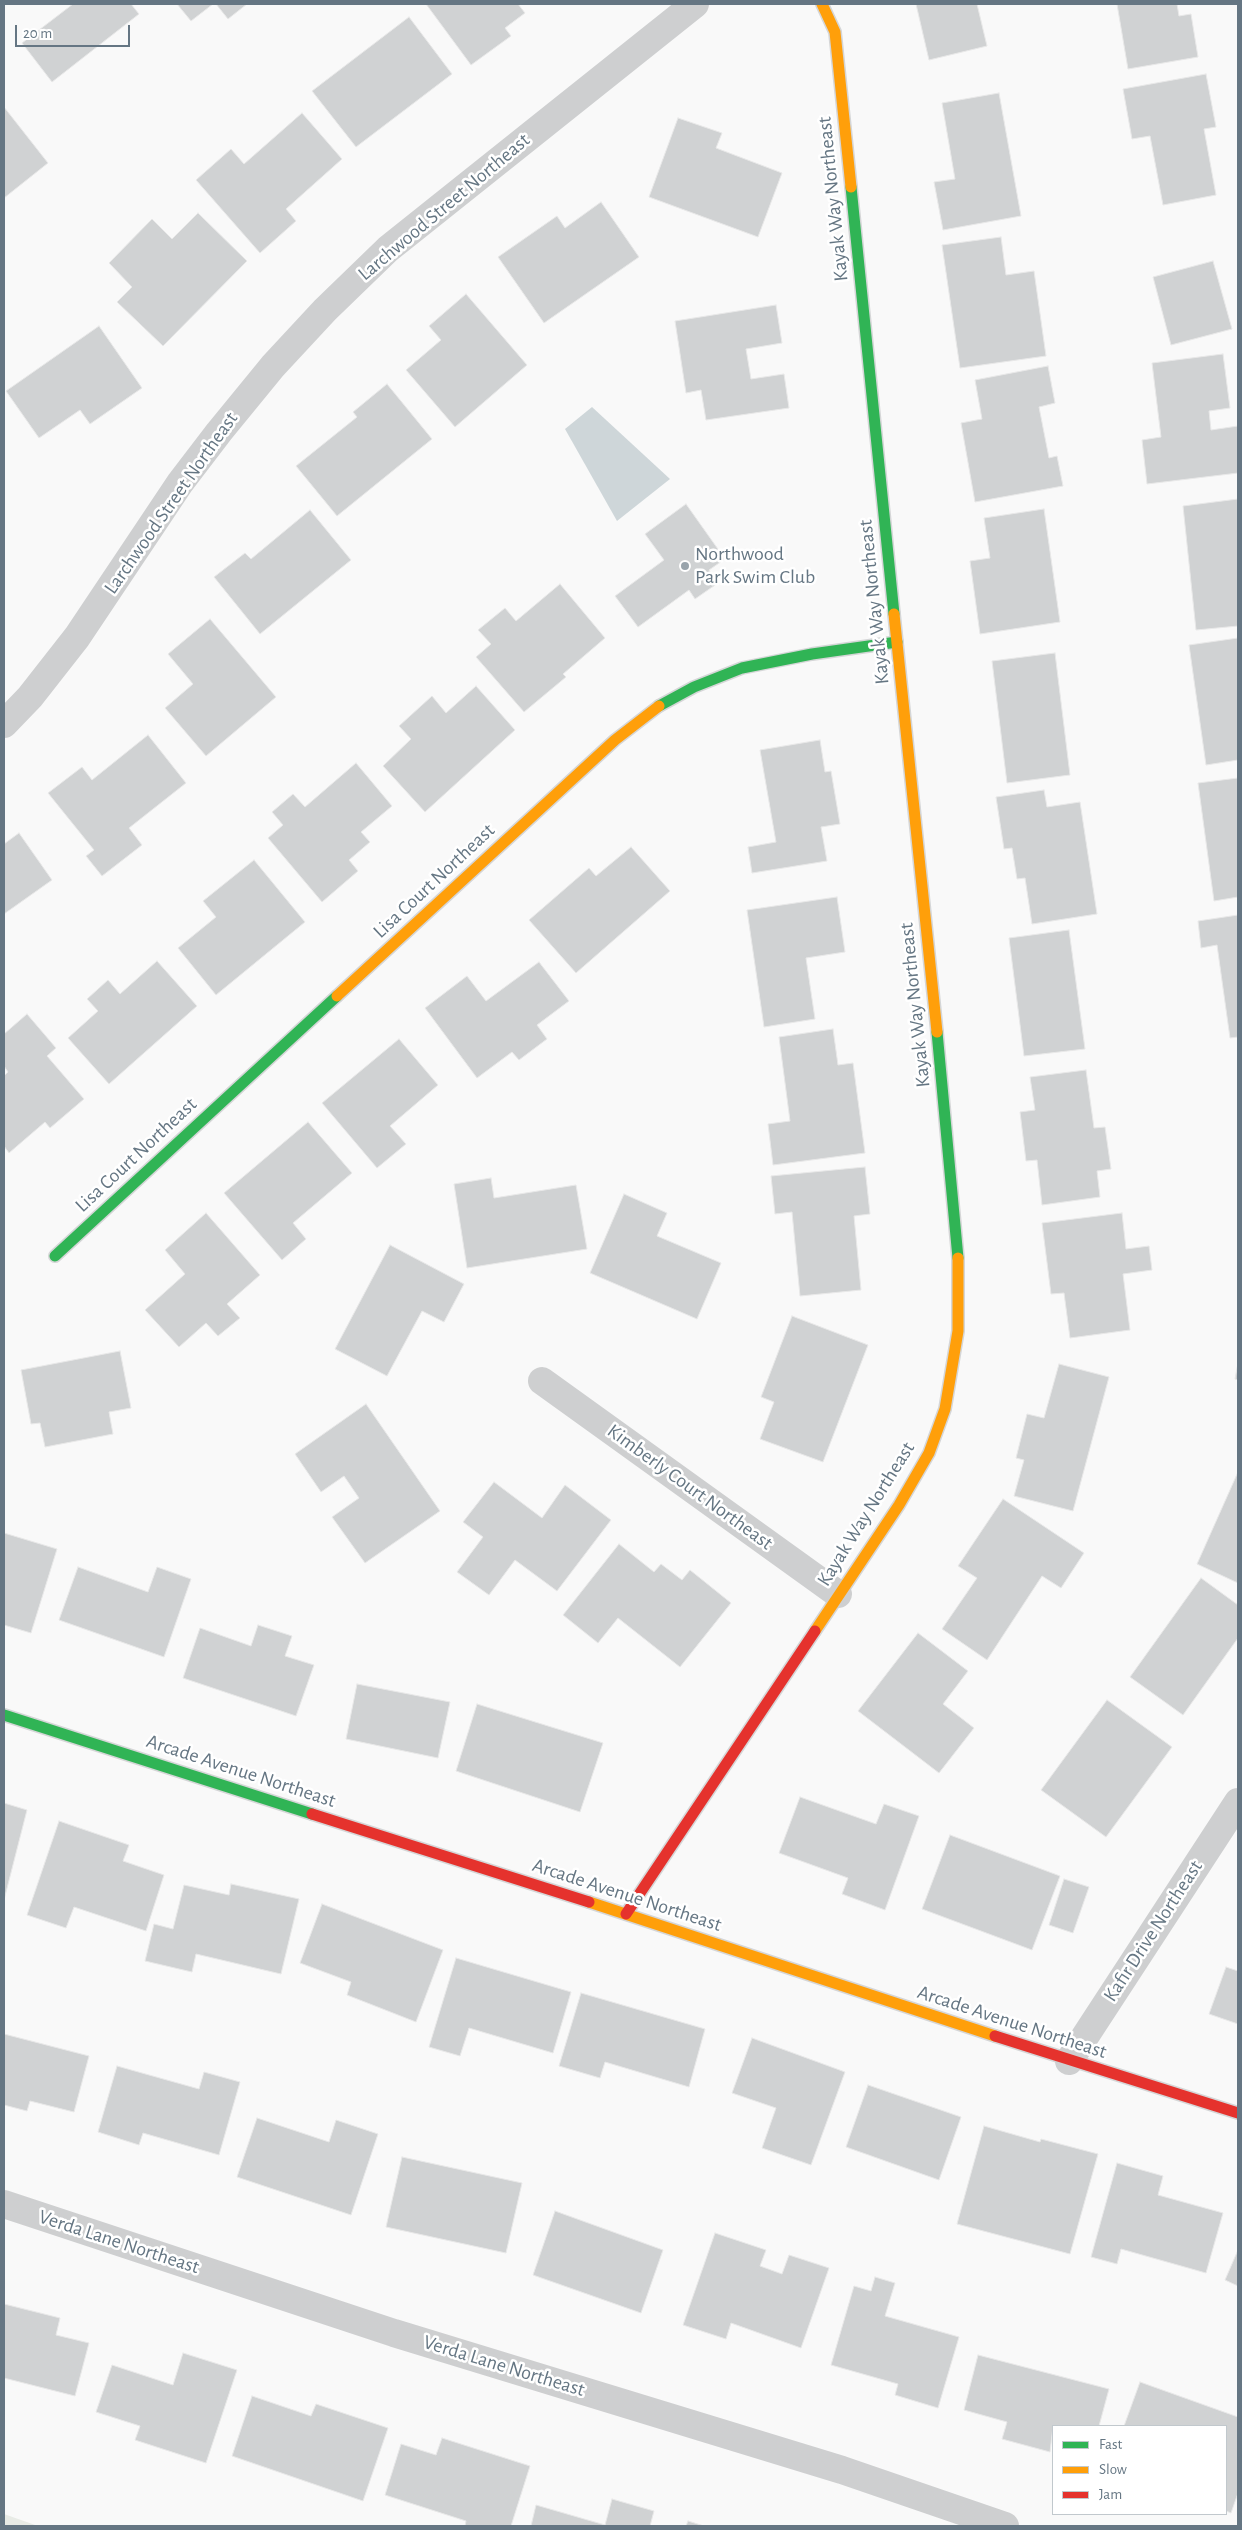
<!DOCTYPE html>
<html>
<head>
<meta charset="utf-8">
<style>
  body { margin:0 }
  #map { position:relative; width:1242px; height:2530px; overflow:hidden; background:#f9f9f9; font-family:"Alegreya Sans",sans-serif }
  canvas { display:block }
  .frame { position:absolute; inset:0; border:5px solid #657683; pointer-events:none }
  .legend { position:absolute; left:1052px; top:2425px; width:175px; height:90px; box-sizing:border-box; background:#fff; border:1px solid #c1c8cd; margin:0; padding:6px 9px; list-style:none; font-size:15px; color:#657683 }
  .legend li { display:flex; align-items:center; gap:10px; height:25px }
  .legend b { width:25px; border:1px solid #c1c8cd }
  .scale { position:absolute; left:15px; top:25px; width:115px; height:22px; box-sizing:border-box; border:2px solid #657683; border-top:0; padding-left:6px; font-size:15px; line-height:18px; white-space:nowrap; color:#657683; -webkit-text-stroke:4px #fff; paint-order:stroke }
</style>
</head>
<body>
<div id="map">
<canvas width="1242" height="2530"></canvas>
<div class="frame"></div>
<ul class="legend">
<li><b style="height:6px;background:#30b455"></b>Fast</li>
<li><b style="height:6px;background:#ff9f0a"></b>Slow</li>
<li><b style="height:6px;background:#e5322d"></b>Jam</li>
</ul>
<div class="scale">20 m</div>
</div>
<script>
const ctx = document.querySelector('canvas').getContext('2d');
ctx.lineJoin = 'round';
function paint(path, color) {
  ctx.fillStyle = color;
  ctx.fill(path, 'evenodd');
}
function poly(rows) {
  const path = new Path2D();
  for (const r of rows) {
    path.moveTo(r[0], r[1]);
    for (let i = 2; i < r.length; i += 2) path.lineTo(r[i], r[i + 1]);
  }
  return path;
}
function strokePath(path, color, width, dash) {
  ctx.strokeStyle = color;
  ctx.lineWidth = width;
  ctx.lineCap = dash ? 'butt' : 'round';
  ctx.setLineDash(dash || []);
  ctx.stroke(path);
}
function write(font, color, halo, rows, align = 'center') {
  ctx.font = font + ' "Alegreya Sans",sans-serif';
  ctx.lineWidth = 5;
  ctx.setLineDash([]);
  ctx.textBaseline = 'middle';
  ctx.strokeStyle = halo;
  ctx.fillStyle = color;
  for (const [text, x, y, turn = 0] of rows) {
    ctx.save();
    ctx.translate(x, y);
    ctx.rotate((+turn || 0) * Math.PI / 180);
    ctx.textAlign = isNaN(turn) ? turn : align;
    if (halo) ctx.strokeText(text, 0, 0);
    ctx.fillText(text, 0, 0);
    ctx.restore();
  }
}
const green = poly([
  [4,2514,38,2526,4,2526]
]);
const water = poly([
  [592,407,670,479,617,521,565,429]
]);
const building = poly([
  [73,4,131,4,139,14,52,82,22,43,73,4],
  [177,4,213,4,191,21,177,4],
  [216,4,247,4,228,19,216,4],
  [426,4,518,4,525,13,505,28,511,36,471,65,426,4],
  [916,4,977,4,987,46,929,60,916,4],
  [1117,4,1177,4,1179,16,1191,14,1198,57,1128,69,1117,4],
  [409,17,452,74,356,147,312,91,409,17],
  [1206,74,1216,127,1204,129,1216,195,1163,205,1150,136,1132,139,1123,89,1206,74],
  [999,93,1021,216,943,230,934,182,955,179,942,103,999,93],
  [4,107,48,163,4,198,4,107],
  [302,113,342,159,286,209,296,221,260,253,196,180,231,149,244,164,302,113],
  [678,118,722,133,716,148,782,173,758,237,649,197,678,118],
  [601,202,639,257,544,323,498,257,557,216,565,228,601,202],
  [198,213,247,261,163,346,117,302,132,287,109,263,152,219,172,239,198,213],
  [1001,237,1006,275,1034,271,1046,356,960,368,942,245,1001,237],
  [1213,261,1232,329,1171,345,1153,277,1213,261],
  [466,294,527,365,455,427,406,370,441,340,429,326,466,294],
  [776,305,782,343,746,349,751,379,784,374,789,408,706,420,701,390,686,393,675,321,776,305],
  [99,326,142,388,90,424,80,410,39,438,6,391,99,326],
  [1223,354,1230,408,1209,411,1211,430,1238,426,1238,473,1147,484,1142,440,1161,437,1152,363,1223,354],
  [1048,366,1055,403,1039,407,1049,458,1057,456,1063,486,975,502,961,423,982,419,975,380,1048,366],
  [387,384,432,439,337,516,296,466,357,417,353,412,387,384],
  [1238,499,1238,626,1196,630,1183,506,1238,499],
  [686,504,725,559,709,570,718,583,695,599,689,590,638,627,615,596,664,560,645,534,686,504],
  [1044,509,1060,622,980,634,970,561,990,558,984,518,1044,509],
  [310,510,351,560,260,634,214,577,245,553,251,559,310,510],
  [560,584,605,638,563,674,566,677,524,712,476,657,491,644,478,630,505,608,516,621,560,584],
  [210,619,276,697,206,756,165,708,193,684,168,654,210,619],
  [1238,638,1238,760,1206,765,1189,645,1238,638],
  [1055,653,1070,775,1007,783,992,661,1055,653],
  [476,686,515,730,425,812,383,766,411,739,399,726,432,696,446,713,476,686],
  [148,735,186,783,129,828,142,845,102,876,86,856,94,850,48,793,82,767,92,780,148,735],
  [820,740,825,772,831,771,840,824,821,827,827,861,752,873,748,847,776,842,760,750,820,740],
  [356,763,392,806,361,832,370,842,349,860,358,871,322,902,268,838,283,825,272,812,293,794,305,807,356,763],
  [1238,778,1238,897,1214,901,1198,783,1238,778],
  [1044,790,1047,807,1080,802,1097,914,1032,924,1025,878,1017,879,1012,848,1004,849,996,797,1044,790],
  [19,833,52,880,4,914,4,844,19,833],
  [631,847,670,891,576,973,529,920,589,868,596,876,631,847],
  [254,860,305,922,216,995,178,948,216,917,203,901,254,860],
  [837,897,845,952,806,958,815,1019,764,1027,747,910,837,897],
  [1238,915,1238,1037,1230,1038,1217,945,1201,948,1198,921,1238,915],
  [1069,930,1085,1049,1024,1056,1009,938,1069,930],
  [157,961,197,1006,109,1084,68,1038,98,1011,87,999,108,980,120,994,157,961],
  [539,962,569,1001,537,1025,547,1039,519,1060,512,1052,477,1078,425,1008,467,976,486,1001,539,962],
  [27,1014,56,1048,47,1056,84,1099,50,1128,45,1122,9,1153,4,1146,4,1076,8,1072,4,1066,4,1034,27,1014],
  [833,1029,838,1065,853,1063,865,1153,773,1165,768,1124,790,1121,779,1037,833,1029],
  [399,1039,438,1085,390,1126,406,1144,377,1168,322,1103,399,1039],
  [1086,1070,1094,1128,1105,1127,1111,1169,1097,1171,1100,1197,1042,1205,1037,1160,1026,1161,1020,1112,1035,1110,1030,1077,1086,1070],
  [308,1122,352,1173,293,1223,306,1239,282,1260,224,1193,308,1122],
  [865,1167,870,1214,854,1216,861,1290,800,1296,792,1212,775,1214,771,1176,865,1167],
  [491,1178,494,1198,576,1185,587,1249,467,1268,454,1184,491,1178],
  [624,1194,667,1213,657,1236,721,1263,697,1319,590,1273,624,1194],
  [206,1213,260,1275,227,1304,240,1318,218,1336,206,1323,179,1347,145,1310,185,1274,165,1250,206,1213],
  [1122,1213,1126,1249,1149,1246,1152,1270,1123,1274,1130,1330,1070,1338,1064,1293,1051,1294,1042,1223,1122,1213],
  [390,1245,464,1284,444,1322,422,1311,387,1376,335,1349,390,1245],
  [792,1316,868,1345,823,1462,760,1439,774,1402,761,1397,792,1316],
  [120,1351,131,1408,109,1412,113,1434,45,1447,40,1423,31,1424,21,1370,120,1351],
  [1238,1363,1238,1380,1235,1379,1238,1363],
  [1059,1364,1109,1377,1073,1511,1014,1496,1024,1460,1016,1458,1027,1414,1044,1418,1059,1364],
  [366,1404,440,1511,365,1563,332,1517,359,1498,344,1476,321,1492,295,1454,366,1404],
  [1238,1472,1238,1583,1197,1564,1238,1472],
  [494,1482,542,1518,565,1485,611,1520,557,1591,515,1560,489,1595,457,1572,483,1537,463,1522,494,1482],
  [1003,1499,1084,1553,1061,1588,1042,1576,987,1660,942,1629,977,1578,958,1566,1003,1499],
  [4,1533,57,1549,31,1633,4,1625,4,1533],
  [619,1544,654,1572,661,1564,682,1580,690,1570,731,1603,680,1667,618,1618,598,1643,563,1615,619,1544],
  [78,1567,148,1592,157,1567,191,1579,164,1657,59,1620,78,1567],
  [1201,1578,1238,1605,1238,1638,1183,1715,1130,1677,1201,1578],
  [258,1625,292,1636,285,1656,314,1665,296,1716,183,1678,200,1628,251,1646,258,1625],
  [918,1633,968,1671,943,1704,974,1728,939,1773,858,1711,918,1633],
  [357,1684,450,1702,438,1758,346,1739,357,1684],
  [1107,1700,1172,1747,1106,1837,1041,1790,1107,1700],
  [477,1704,603,1743,580,1812,456,1771,477,1704],
  [800,1797,876,1824,884,1804,919,1816,885,1910,842,1894,848,1878,779,1853,800,1797],
  [4,1803,27,1810,4,1900,4,1803],
  [59,1821,129,1845,123,1861,164,1875,146,1931,74,1907,66,1928,27,1915,59,1821],
  [950,1835,1060,1876,1032,1950,922,1909,950,1835],
  [1064,1879,1089,1887,1073,1933,1049,1925,1064,1879],
  [231,1884,299,1899,281,1974,196,1954,192,1972,145,1961,154,1924,173,1929,184,1885,229,1895,231,1884],
  [322,1904,443,1950,416,2022,347,1995,351,1982,300,1963,322,1904],
  [456,1958,571,1992,553,2053,469,2028,460,2056,429,2047,456,1958],
  [1226,1967,1238,1971,1238,2024,1209,2014,1226,1967],
  [581,1993,705,2029,689,2087,605,2062,600,2078,559,2066,581,1993],
  [4,2034,89,2056,74,2112,30,2101,27,2111,4,2105,4,2034],
  [752,2038,845,2072,811,2165,762,2148,776,2108,732,2093,752,2038],
  [117,2066,199,2089,204,2072,240,2082,219,2155,143,2133,139,2145,98,2132,117,2066],
  [868,2085,961,2117,939,2180,846,2147,868,2085],
  [257,2118,329,2142,336,2120,378,2134,351,2215,237,2177,257,2118],
  [984,2126,1040,2142,1041,2139,1098,2154,1070,2254,957,2224,984,2126],
  [402,2157,522,2183,506,2253,386,2227,402,2157],
  [1117,2163,1163,2176,1158,2195,1223,2213,1206,2273,1121,2249,1117,2264,1091,2257,1117,2163],
  [555,2211,663,2250,641,2313,533,2275,555,2211],
  [715,2233,766,2250,760,2266,782,2274,789,2255,829,2268,801,2348,731,2323,726,2339,683,2325,715,2233],
  [1238,2250,1238,2286,1225,2280,1238,2250],
  [875,2277,895,2283,885,2316,959,2337,938,2408,895,2395,898,2384,831,2365,854,2286,871,2291,875,2277],
  [4,2304,60,2318,56,2335,89,2343,75,2396,4,2378,4,2304],
  [183,2353,237,2370,206,2463,135,2440,140,2426,96,2412,112,2365,173,2385,183,2353],
  [978,2355,1109,2389,1099,2426,1053,2426,1050,2452,1002,2439,1007,2422,964,2410,978,2355],
  [1140,2382,1238,2417,1238,2493,1231,2513,1226,2511,1226,2426,1124,2426,1140,2382],
  [252,2396,311,2416,316,2404,388,2428,363,2501,232,2456,252,2396],
  [442,2438,530,2466,511,2526,465,2526,466,2521,385,2495,401,2444,436,2455,442,2438],
  [612,2499,654,2511,650,2526,531,2526,536,2505,605,2525,612,2499],
  [688,2521,704,2526,686,2526,688,2521]
]);
const street = poly([
  [4,724,30,697,77,637,180,483,219,432,273,366,325,310,388,249,695,4],
  [542,1381,838,1594],
  [1069,2061,1238,1802],
  [4,2204,394,2333,842,2470,1005,2526]
]);
const fast = poly([
  [851,187,894,614],
  [659,706,694,687,742,668,812,654,897,642],
  [937,1032,958,1258],
  [55,1256,337,996],
  [4,1715,312,1814]
]);
const slow = poly([
  [822,4,835,32,851,187],
  [894,614,937,1032],
  [337,996,615,740,659,706],
  [815,1631,899,1505,929,1453,945,1409,958,1331,958,1258],
  [589,1902,995,2036]
]);
const jam = poly([
  [312,1814,589,1902],
  [626,1914,815,1631],
  [995,2036,1238,2113]
]);
const markers = [
  [685,566,5,"#99a4ac"]
];
const streetNames = [
  ["Kayak Way Northeast",833,199,-96],
  ["Larchwood Street Northeast",444,207,-40],
  ["Larchwood Street Northeast",171,503,-55],
  ["Kayak Way Northeast",874,602,-96],
  ["Lisa Court Northeast",434,881,-43],
  ["Kayak Way Northeast",915,1005,-96],
  ["Lisa Court Northeast",136,1155,-43],
  ["Kimberly Court Northeast",690,1487,36],
  ["Kayak Way Northeast",866,1514,-58],
  ["Arcade Avenue Northeast",241,1771,18],
  ["Arcade Avenue Northeast",627,1895,18],
  ["Kafir Drive Northeast",1153,1931,-57],
  ["Arcade Avenue Northeast",1012,2022,18],
  ["Verda Lane Northeast",119,2242,18],
  ["Verda Lane Northeast",504,2366,17]
];
const poiNames = [
  ["Northwood",695,554],
  ["Park Swim Club",695,577]
];
paint(green, '#e8ebe6');
paint(water, '#ced6d9');
paint(building, '#d0d2d3');
strokePath(building, '#e8e8e8', 1);
strokePath(fast, '#d5d6d7', 14);
strokePath(slow, '#d5d6d7', 14);
strokePath(jam, '#d5d6d7', 14);
strokePath(street, '#cecfd0', 28);
strokePath(fast, '#30b455', 11);
strokePath(slow, '#ff9f0a', 11);
strokePath(jam, '#e5322d', 11);
for (const [x, y, r, color] of markers) {
  const dot = new Path2D();
  dot.arc(x, y, r, 0, 2 * Math.PI);
  ctx.fillStyle = color;
  ctx.fill(dot);
  strokePath(dot, '#fff', 2);
}
write('20px', '#657683', '#fff', streetNames);
write('20px', '#657683', '#fff', poiNames, 'left');
</script>
</body>
</html>
